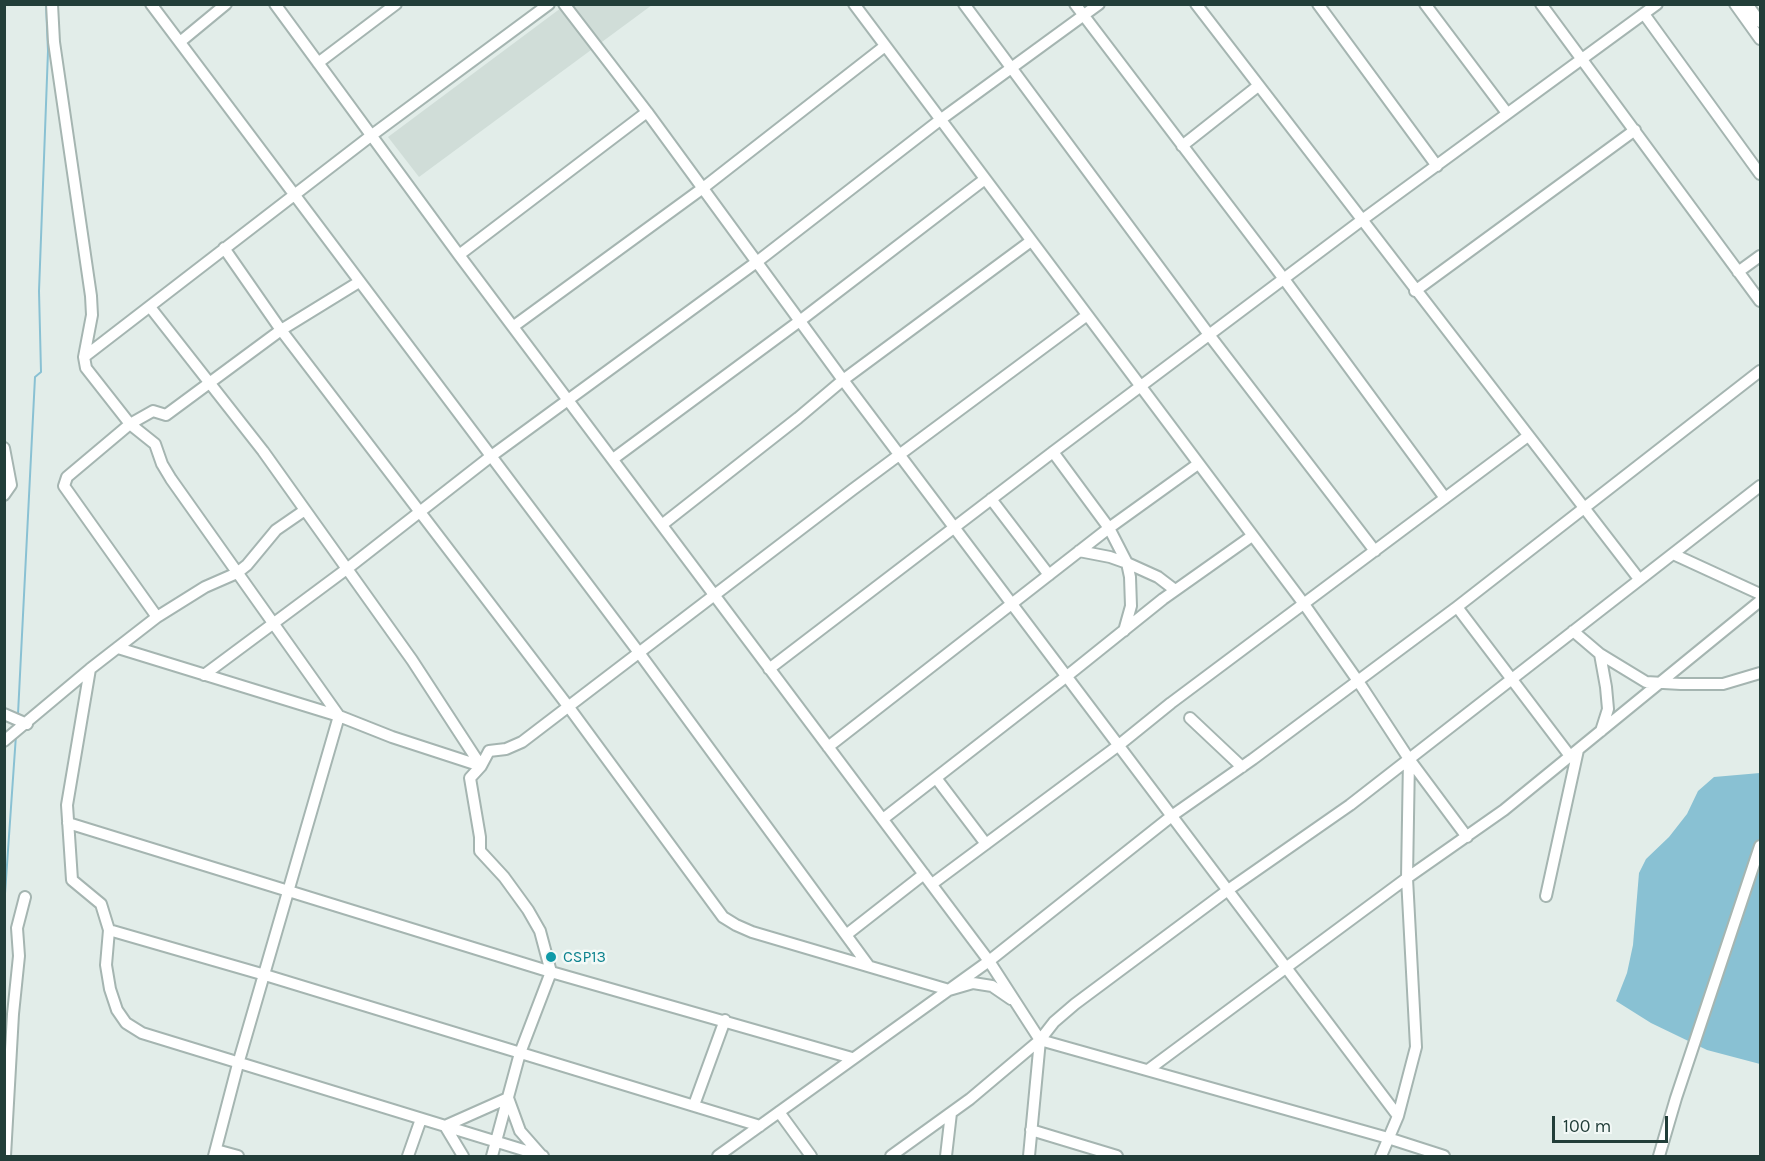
<!DOCTYPE html>
<html>
<head>
<meta charset="utf-8">
<style>
  body { margin:0 }
  #map { position:relative; width:1765px; height:1161px; overflow:hidden; background:#e2ede9; font-family:Karla,sans-serif }
  canvas { display:block }
  .frame { position:absolute; inset:0; border:6px solid #223e39; pointer-events:none }
  .scale { position:absolute; left:1552px; top:1116px; width:116px; height:27px; box-sizing:border-box; border:3px solid #223e39; border-top:0; padding-left:8px; font-size:18px; line-height:21px; white-space:nowrap; color:#223e39; -webkit-text-stroke:4px #f3f9f7; paint-order:stroke }
</style>
</head>
<body>
<div id="map">
<canvas width="1765" height="1161"></canvas>
<div class="frame"></div>
<div class="scale">100 m</div>
</div>
<script>
const ctx = document.querySelector('canvas').getContext('2d');
ctx.lineJoin = 'round';
function paint(path, color) {
  ctx.fillStyle = color;
  ctx.fill(path, 'evenodd');
}
function poly(rows) {
  const path = new Path2D();
  for (const r of rows) {
    path.moveTo(r[0], r[1]);
    for (let i = 2; i < r.length; i += 2) path.lineTo(r[i], r[i + 1]);
  }
  return path;
}
function strokePath(path, color, width, dash) {
  ctx.strokeStyle = color;
  ctx.lineWidth = width;
  ctx.lineCap = dash ? 'butt' : 'round';
  ctx.setLineDash(dash || []);
  ctx.stroke(path);
}
function write(font, color, halo, rows, align = 'center') {
  ctx.font = font + ' Karla,sans-serif';
  ctx.lineWidth = 5;
  ctx.setLineDash([]);
  ctx.textBaseline = 'middle';
  ctx.strokeStyle = halo;
  ctx.fillStyle = color;
  for (const [text, x, y, turn = 0] of rows) {
    ctx.save();
    ctx.translate(x, y);
    ctx.rotate((+turn || 0) * Math.PI / 180);
    ctx.textAlign = isNaN(turn) ? turn : align;
    if (halo) ctx.strokeText(text, 0, 0);
    ctx.fillText(text, 0, 0);
    ctx.restore();
  }
}
const built = poly([
  [565,5,652,5,419,177,388,137]
]);
const water = poly([
  [1760,773,1760,1064,1707,1050,1651,1023,1616,1001,1627,973,1633,945,1639,873,1646,859,1669,837,1687,814,1698,791,1714,777]
]);
const stream = poly([
  [18,714,35,377,41,372,39,291,48,51,46,4],
  [4,908,16,735]
]);
const minor = poly([
  [52,4,54,42,91,296,92,315,84,357],
  [151,4,640,654,868,965],
  [275,4,459,255,989,961,1040,1040,1029,1156],
  [564,4,647,112,843,380,1398,1116],
  [854,4,1304,604,1358,681,1409,759,1467,837],
  [964,4,1210,336,1375,551],
  [1075,4,1284,279,1445,498],
  [1196,4,1639,579],
  [1318,4,1437,166],
  [1425,4,1507,113],
  [1541,4,1760,301],
  [1735,4,1760,39],
  [1747,4,1760,22],
  [1644,14,1760,174],
  [180,42,226,4],
  [318,63,396,4],
  [1182,146,1258,86],
  [224,248,281,330,568,706,723,917,736,925,752,932,949,990,973,983,992,986,1011,999],
  [459,255,647,112],
  [1738,272,1760,256],
  [1415,291,1635,130],
  [150,307,263,451,412,660,481,766],
  [514,326,703,188,885,46],
  [4,448,11,485,4,495],
  [1053,452,1109,528,1127,563,1130,577,1131,606,1124,631],
  [613,459,801,320,985,179],
  [991,499,1049,575],
  [663,524,798,418,843,380,1031,241],
  [1079,551,1110,557,1127,563,1158,577,1175,590],
  [1673,554,1760,594],
  [1457,607,1570,756],
  [157,617,64,486,67,477,130,424,153,411,166,415,281,330,359,282],
  [1573,631,1600,654,1646,682,1681,684,1723,684,1760,673],
  [118,648,339,716,392,737,481,766],
  [1600,654,1606,687,1608,709,1601,731],
  [90,669,67,805,72,880,101,904,109,930,106,965,110,989,117,1010,126,1023,142,1033,543,1156],
  [769,669,1053,452,1362,220,1657,4],
  [204,675,348,568,490,457,758,261,940,120,1099,4],
  [4,714,27,724],
  [1190,718,1242,767],
  [4,741,90,669,157,617,205,587,237,573,247,565,276,530,305,510],
  [828,747,1109,528,1198,464],
  [936,778,986,844],
  [883,819,1067,676,1163,599,1252,536],
  [68,823,551,972,852,1058],
  [932,884,1119,745,1171,703,1528,436],
  [1546,896,1578,750],
  [109,930,265,975,760,1126],
  [846,935,924,874],
  [1040,1040,1388,1138,1444,1156],
  [1148,1070,1407,878,1504,810,1760,601],
  [694,1105,725,1020],
  [779,1112,811,1156],
  [1031,1130,1117,1156],
  [216,1150,238,1156],
  [5,1156,13,1014,19,956,17,928,25,897],
  [214,1156,238,1064,339,716,171,479,162,464,155,444,130,424,86,368,84,357,372,135,549,4],
  [408,1156,421,1119],
  [463,1156,445,1126,508,1098,520,1131,542,1156],
  [492,1156,520,1053,551,972,540,931,528,910,504,877,480,851,480,837,470,778,481,766,489,751,506,749,522,742,852,490,1086,316],
  [718,1156,989,961,1173,815,1253,759,1457,607,1760,371],
  [891,1156,970,1099,1040,1040,1054,1022,1075,1004,1228,890,1350,805,1760,486],
  [946,1156,951,1113],
  [1381,1156,1398,1116,1416,1047,1407,878,1409,759],
  [1659,1156,1676,1098,1760,846]
]);
const markers = [
  [551,957,6,"#0f9aa8"]
];
const cultureNames = [
  ["CSP13",563,957]
];
paint(built, '#d0ddd8');
paint(water, '#89c1d3');
strokePath(stream, '#89c1d3', 2);
strokePath(minor, '#a5b5b1', 14);
strokePath(minor, '#fff', 10);
for (const [x, y, r, color] of markers) {
  const dot = new Path2D();
  dot.arc(x, y, r, 0, 2 * Math.PI);
  ctx.fillStyle = color;
  ctx.fill(dot);
  strokePath(dot, '#f3f9f7', 2);
}
write('16px', '#0d838f', '#f3f9f7', cultureNames, 'left');
</script>
</body>
</html>
